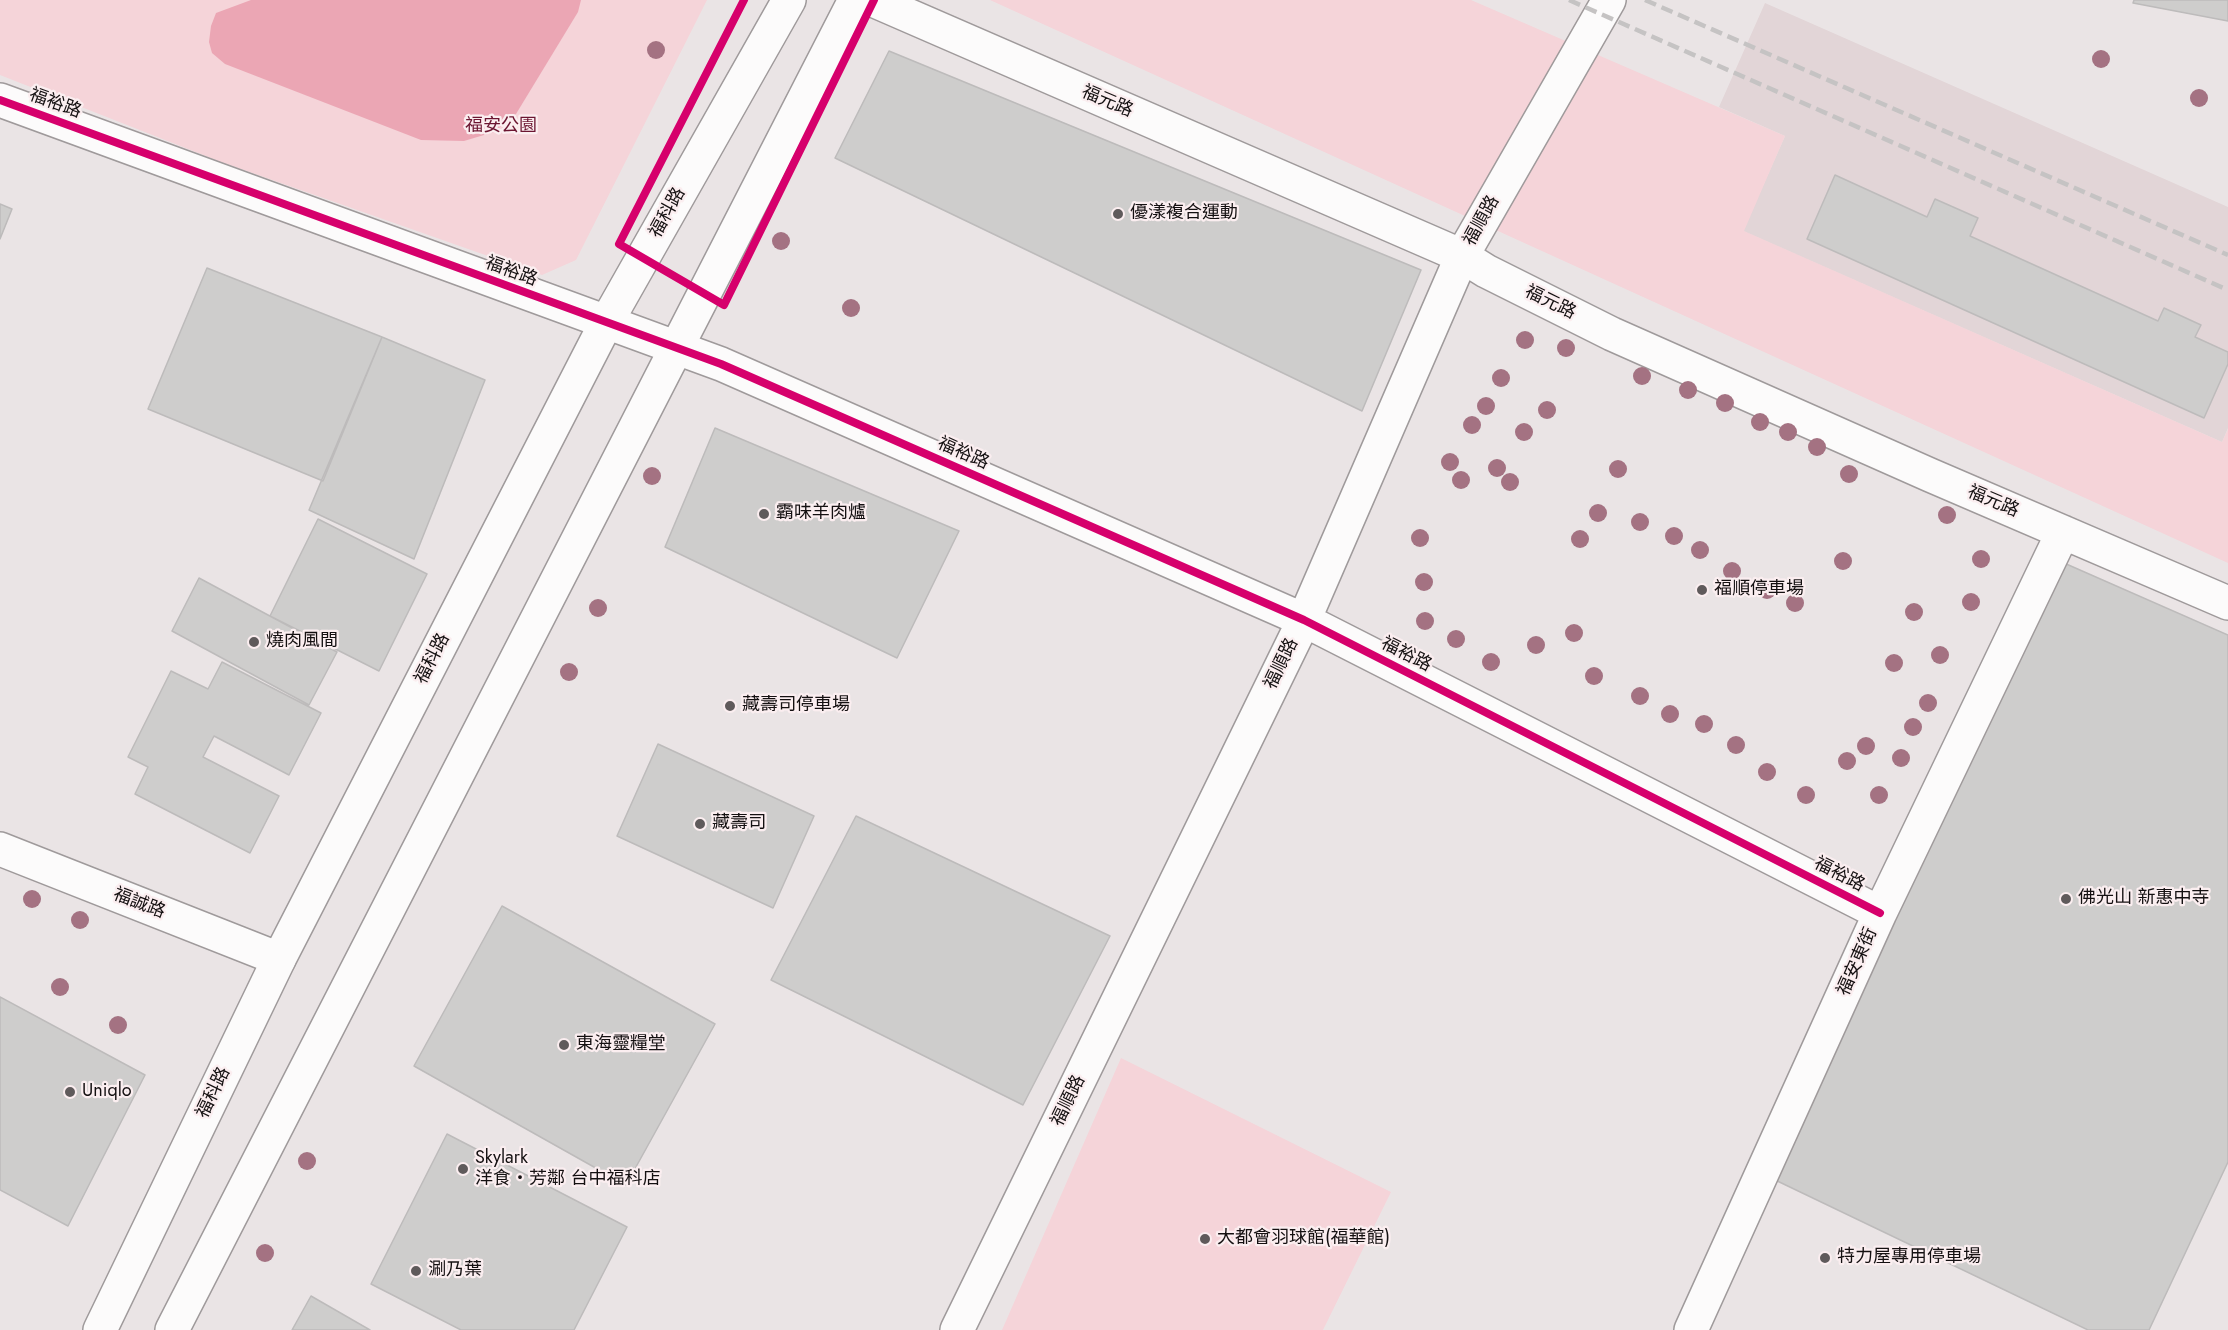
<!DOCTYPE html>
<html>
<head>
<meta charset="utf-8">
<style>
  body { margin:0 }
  canvas { display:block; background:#eae4e5 }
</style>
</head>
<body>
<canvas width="2228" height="1330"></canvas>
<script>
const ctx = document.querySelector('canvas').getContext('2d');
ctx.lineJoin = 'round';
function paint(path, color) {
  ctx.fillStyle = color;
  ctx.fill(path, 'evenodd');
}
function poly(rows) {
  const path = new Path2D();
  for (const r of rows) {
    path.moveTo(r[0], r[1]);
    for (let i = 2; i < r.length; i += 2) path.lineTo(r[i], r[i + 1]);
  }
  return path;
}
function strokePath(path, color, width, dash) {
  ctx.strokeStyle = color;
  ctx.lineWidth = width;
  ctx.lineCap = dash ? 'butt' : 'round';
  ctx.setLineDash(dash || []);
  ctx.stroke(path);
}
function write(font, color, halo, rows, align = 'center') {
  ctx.font = font + ' Jost,"Noto Sans TC",sans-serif';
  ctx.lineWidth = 4.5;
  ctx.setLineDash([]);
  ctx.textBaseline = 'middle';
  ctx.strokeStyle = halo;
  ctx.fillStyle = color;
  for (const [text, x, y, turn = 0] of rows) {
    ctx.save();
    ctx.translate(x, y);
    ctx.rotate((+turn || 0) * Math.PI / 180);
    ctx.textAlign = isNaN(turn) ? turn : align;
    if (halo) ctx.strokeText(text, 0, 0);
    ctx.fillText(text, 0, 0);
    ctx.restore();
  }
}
const built = poly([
  [1765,3,2228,207,2228,428,2222,442,1743,231,1785,136,1719,107]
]);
const green = poly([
  [0,0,707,0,576,260,542,275,221,162,0,75],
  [990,0,1471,0,1785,136,1744,231,2222,442,2228,429,2228,563],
  [1121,1058,1391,1192,1323,1330,1002,1330]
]);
const water = poly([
  [251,0,581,0,578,12,516,114,494,132,464,141,421,140,225,64,212,53,209,42,211,26,216,13]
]);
const building = poly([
  [2134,0,2228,0,2228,21,2133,3,2134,0],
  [889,51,1421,270,1362,411,835,158,889,51],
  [1835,175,1927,217,1935,199,1978,218,1970,236,2158,321,2164,308,2201,325,2195,337,2228,352,2228,364,2204,418,1807,239,1835,175],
  [0,204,12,209,0,239,0,204],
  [207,268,382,337,323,481,148,409,207,268],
  [382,337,485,380,414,559,309,510,382,337],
  [715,428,959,531,897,658,665,547,715,428],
  [318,519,427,574,379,671,270,616,318,519],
  [2064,563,2228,635,2228,1162,2149,1330,2088,1330,1771,1178,2064,563],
  [199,578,337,652,309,705,172,631,199,578],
  [222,662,321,713,289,775,214,736,203,757,279,796,250,853,135,794,148,767,128,757,171,671,208,689,222,662],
  [658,744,814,816,773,908,617,836,658,744],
  [856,816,1110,936,1023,1105,771,980,856,816],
  [502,906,715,1024,626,1185,414,1066,502,906],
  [0,997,145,1075,68,1226,0,1190,0,997],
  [447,1134,627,1227,574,1330,461,1330,371,1284,447,1134],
  [311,1296,370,1330,292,1330,311,1296]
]);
const street = poly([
  [873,0,1462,256,1486,271,1612,334,1930,475,2228,603],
  [0,100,721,364,1304,620,1880,913],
  [0,849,279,959],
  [957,1330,1304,620,1462,256,1609,0],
  [1691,1330,1880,913,2063,532]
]);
const secondary = poly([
  [100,1330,279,959,606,323,789,0],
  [172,1330,855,0]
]);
const rail = poly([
  [1569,0,2228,290],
  [1645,0,2228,255]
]);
const cycleway = poly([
  [744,0,619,244,724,305,874,0],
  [0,100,721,364,1304,620,1880,913]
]);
const trees = [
  [656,50],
  [2101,59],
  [2199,98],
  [781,241],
  [851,308],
  [1525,340],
  [1566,348],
  [1642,376],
  [1501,378],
  [1688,390],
  [1725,403],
  [1486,406],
  [1547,410],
  [1760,422],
  [1472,425],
  [1524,432],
  [1788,432],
  [1817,447],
  [1450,462],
  [1497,468],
  [1618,469],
  [1849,474],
  [652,476],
  [1461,480],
  [1510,482],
  [1598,513],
  [1947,515],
  [1640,522],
  [1674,536],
  [1420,538],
  [1580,539],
  [1700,550],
  [1981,559],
  [1843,561],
  [1732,571],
  [1424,582],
  [1767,590],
  [1971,602],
  [1795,603],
  [598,608],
  [1914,612],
  [1425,621],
  [1574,633],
  [1456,639],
  [1536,645],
  [1940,655],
  [1491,662],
  [1894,663],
  [569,672],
  [1594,676],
  [1640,696],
  [1928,703],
  [1670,714],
  [1704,724],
  [1913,727],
  [1736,745],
  [1866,746],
  [1901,758],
  [1847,761],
  [1767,772],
  [1806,795],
  [1879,795],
  [32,899],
  [80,920],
  [60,987],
  [118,1025],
  [307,1161],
  [265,1253]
];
const markers = [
  [1118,214,6,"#5f5a5b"],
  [764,514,6,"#5f5a5b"],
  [1702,590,6,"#5f5a5b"],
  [254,642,6,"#5f5a5b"],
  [730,706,6,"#5f5a5b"],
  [700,824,6,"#5f5a5b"],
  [2066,899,6,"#5f5a5b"],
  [564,1045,6,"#5f5a5b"],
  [70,1092,6,"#5f5a5b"],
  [463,1169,6,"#5f5a5b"],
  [1205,1239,6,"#5f5a5b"],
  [1825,1258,6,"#5f5a5b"],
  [416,1271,6,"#5f5a5b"]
];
const streetNames = [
  ["福元路",1107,102,23],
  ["福裕路",55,104,20],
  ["福科路",668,213,-61],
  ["福順路",1482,221,-61],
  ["福裕路",511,272,20],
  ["福元路",1550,303,26],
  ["福裕路",963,454,24],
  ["福元路",1993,502,23],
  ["福裕路",1406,655,27],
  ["福科路",433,659,-63],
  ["福順路",1282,664,-64],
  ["福裕路",1839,875,27],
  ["福誠路",139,904,21],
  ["福安東街",1858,962,-66],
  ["福科路",214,1093,-64],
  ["福順路",1069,1101,-64]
];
const parkNames = [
  ["福安公園",501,127]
];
const poiNames = [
  ["優漾複合運動",1130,214],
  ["霸味羊肉爐",776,514],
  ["福順停車場",1714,590],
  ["燒肉風間",266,642],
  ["藏壽司停車場",742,706],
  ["藏壽司",712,824],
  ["佛光山 新惠中寺",2078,899],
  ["東海靈糧堂",576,1045],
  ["Uniqlo",82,1092],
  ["Skylark",475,1159],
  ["洋食‧芳鄰 台中福科店",475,1180],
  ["大都會羽球館(福華館)",1217,1239],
  ["特力屋專用停車場",1837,1258],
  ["涮乃葉",428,1271]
];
paint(built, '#e2d5d7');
paint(green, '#f5d4d9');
paint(water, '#eba6b4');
paint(building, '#cecdcc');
strokePath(building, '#bdbbbb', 1.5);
strokePath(street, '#9f9a9b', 36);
strokePath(secondary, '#9f9a9b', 36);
strokePath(street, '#fcfbfb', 33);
strokePath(secondary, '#fcfbfb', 33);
strokePath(rail, '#c5c3c3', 4.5, [12, 6]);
strokePath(cycleway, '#d6006c', 8);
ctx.fillStyle = '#a47282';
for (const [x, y] of trees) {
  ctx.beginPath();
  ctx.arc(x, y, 9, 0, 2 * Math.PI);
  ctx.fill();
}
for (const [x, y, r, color] of markers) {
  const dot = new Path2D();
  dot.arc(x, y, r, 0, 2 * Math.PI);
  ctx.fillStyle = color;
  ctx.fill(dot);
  strokePath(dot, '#fbeef0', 2);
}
write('18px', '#141011', '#fbeef0', streetNames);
write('18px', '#6b1531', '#fbeef0', parkNames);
write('18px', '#141011', '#fbeef0', poiNames, 'left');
</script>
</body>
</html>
